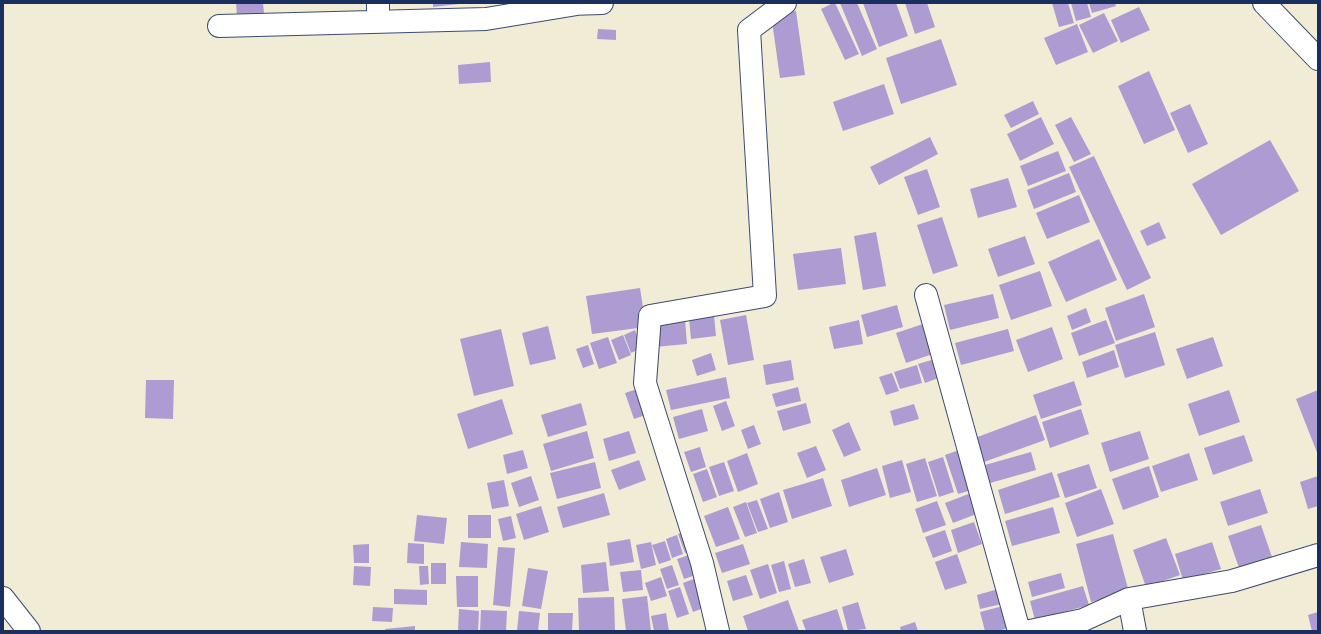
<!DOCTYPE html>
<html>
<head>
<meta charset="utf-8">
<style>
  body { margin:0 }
  #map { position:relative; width:1321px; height:634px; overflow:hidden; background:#f0ecd6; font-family:"Gentium Book Plus",serif }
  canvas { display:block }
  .frame { position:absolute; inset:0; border:4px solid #1b2f5e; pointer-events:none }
</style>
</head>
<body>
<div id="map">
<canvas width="1321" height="634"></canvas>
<div class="frame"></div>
</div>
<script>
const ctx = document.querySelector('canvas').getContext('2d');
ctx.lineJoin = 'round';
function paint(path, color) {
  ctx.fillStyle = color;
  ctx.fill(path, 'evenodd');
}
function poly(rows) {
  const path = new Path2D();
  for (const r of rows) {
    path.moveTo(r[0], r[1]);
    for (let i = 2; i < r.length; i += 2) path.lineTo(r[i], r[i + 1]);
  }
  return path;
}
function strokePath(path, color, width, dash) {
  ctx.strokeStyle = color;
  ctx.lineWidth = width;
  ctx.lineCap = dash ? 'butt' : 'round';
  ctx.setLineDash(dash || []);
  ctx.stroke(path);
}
const building = poly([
  [236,3,263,3,264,13,237,16],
  [433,3,459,3,459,4,433,7],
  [833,3,835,3,859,54,845,60,821,9],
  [840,3,857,3,877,49,862,56],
  [863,3,896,3,908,36,879,47],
  [905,3,927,3,935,27,915,34],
  [1052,3,1068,3,1074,23,1059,27],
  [1071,3,1087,3,1091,17,1076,21],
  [1089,3,1115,3,1116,6,1092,13],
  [1139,7,1150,30,1121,43,1111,20],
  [796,11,805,75,780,78,771,14],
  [1104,13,1118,41,1093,53,1079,25],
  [1077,24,1088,52,1056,65,1044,38],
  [598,29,616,30,616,40,597,39],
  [941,39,957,85,901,104,886,58],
  [490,62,491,82,459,84,458,65],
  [1149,71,1175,130,1144,144,1118,86],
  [884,84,894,114,843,131,833,102],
  [1033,101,1039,114,1011,128,1004,115],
  [1190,104,1208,144,1188,153,1170,113],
  [1041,117,1054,144,1020,161,1007,134],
  [1071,117,1091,154,1074,162,1055,125],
  [930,137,938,154,879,185,870,167],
  [1270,140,1299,191,1221,235,1192,184],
  [1058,151,1066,171,1028,186,1020,166],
  [1094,156,1151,278,1127,290,1069,167],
  [927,169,940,207,918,215,904,177],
  [1069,173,1076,192,1034,209,1027,190],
  [1008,178,1017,207,978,218,970,189],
  [1079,195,1090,222,1047,239,1036,213],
  [942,217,958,266,933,274,917,225],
  [1159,222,1166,238,1147,246,1140,231],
  [876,232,886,286,863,290,854,236],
  [1025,236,1035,264,998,277,988,249],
  [1099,239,1117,280,1066,302,1048,262],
  [841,248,846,284,798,290,793,254],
  [1040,271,1052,306,1011,320,999,285],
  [640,288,646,327,592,334,586,296],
  [993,294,999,318,950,330,944,305],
  [1144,294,1155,327,1116,341,1105,308],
  [897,305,903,327,867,337,861,315],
  [1086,308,1091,322,1072,330,1067,316],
  [714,315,716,336,691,339,689,318],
  [746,315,754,360,728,365,720,320],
  [685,320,687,344,654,347,652,323],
  [859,320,863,344,834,349,829,327],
  [1106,320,1115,343,1079,356,1071,333],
  [923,324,933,354,906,363,896,333],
  [548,326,556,359,530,365,522,333],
  [1052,327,1063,359,1028,372,1016,340],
  [501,329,514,386,474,396,460,339],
  [1008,329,1014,351,961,365,955,343],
  [635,330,642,348,631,353,624,335],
  [1155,332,1165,365,1125,378,1115,345],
  [623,335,631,355,619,360,611,340],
  [608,337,617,363,599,369,590,343],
  [1213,337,1223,366,1187,379,1176,349],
  [588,345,594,364,583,368,576,349],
  [1114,350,1119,367,1087,378,1082,362],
  [711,353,716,370,697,376,692,360],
  [935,359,941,377,925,383,918,364],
  [791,360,794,380,766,385,763,365],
  [917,365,922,383,900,389,894,372],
  [892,373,899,391,886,395,879,377],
  [726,377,730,398,671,410,666,390],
  [146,380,174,380,173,419,145,418],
  [1074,381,1082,405,1041,419,1033,395],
  [643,387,651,413,634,419,625,393],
  [798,387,801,401,776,407,772,394],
  [1229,390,1240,422,1199,436,1188,404],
  [1318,390,1318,455,1296,399],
  [502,399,513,434,468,449,457,414],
  [726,401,735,426,722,431,713,406],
  [581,403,587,425,548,437,541,415],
  [806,403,811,423,783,431,777,411],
  [914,404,919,419,894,426,890,411],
  [702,409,708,431,679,439,673,417],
  [1081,409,1089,434,1050,448,1042,422],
  [1036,415,1045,440,984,462,975,438],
  [849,422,861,450,844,457,832,430],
  [754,425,761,444,748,449,741,430],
  [587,431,594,458,551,471,543,444],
  [629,431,636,453,609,461,603,439],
  [1140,431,1149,459,1110,472,1101,443],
  [1244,435,1253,461,1213,475,1204,448],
  [816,446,826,470,807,478,797,453],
  [700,447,706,467,691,472,684,452],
  [962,449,975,489,958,494,945,455],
  [523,450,528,468,507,474,503,455],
  [1031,452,1036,470,990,483,985,465],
  [747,453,758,484,738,492,727,461],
  [1189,453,1198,480,1161,492,1152,466],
  [943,457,954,492,939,497,928,462],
  [925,458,937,496,917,502,906,464],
  [639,460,646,480,619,490,611,470],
  [902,460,911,492,890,498,882,466],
  [595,462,601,488,557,499,550,473],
  [724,462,734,491,719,496,709,467],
  [1089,464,1097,488,1065,498,1057,474],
  [1149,466,1159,497,1123,510,1112,479],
  [877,468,886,495,849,507,841,480],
  [707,469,717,497,703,502,693,474],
  [1052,472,1060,497,1005,514,998,490],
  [531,476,539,500,519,507,511,483],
  [1318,476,1318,506,1308,509,1300,482],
  [823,478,832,506,792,519,783,490],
  [504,480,509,506,492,509,487,483],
  [1101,489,1114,524,1077,537,1065,503],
  [1260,489,1268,513,1228,526,1220,502],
  [779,492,788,522,770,528,760,499],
  [604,493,610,515,563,528,557,507],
  [971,493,979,513,953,523,945,503],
  [757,500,768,529,758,532,747,503],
  [937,501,946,525,923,533,915,509],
  [746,502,757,533,745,537,733,507],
  [541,506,549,532,524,540,516,514],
  [728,507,740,539,716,547,704,516],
  [1053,507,1060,533,1012,546,1005,521],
  [417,515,447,518,444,544,414,541],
  [468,515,491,515,491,538,468,538],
  [511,516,516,538,503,541,498,519],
  [974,522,982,544,958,553,951,530],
  [1261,525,1272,557,1239,568,1228,536],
  [688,530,695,549,685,553,678,534],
  [945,530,952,551,933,558,925,537],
  [1113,534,1129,592,1091,602,1076,544],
  [677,535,683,554,672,558,666,539],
  [1166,538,1180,575,1146,587,1133,550],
  [630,539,634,562,610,566,607,543],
  [665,541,671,560,659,564,652,545],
  [461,542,488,544,487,568,459,567],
  [651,542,656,565,641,569,636,545],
  [1212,542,1221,569,1183,580,1175,554],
  [408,543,424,544,424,564,407,563],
  [369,544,369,563,354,563,353,545],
  [743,544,750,564,722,573,715,553],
  [498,547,515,548,510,607,493,605],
  [846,549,854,575,829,583,820,557],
  [692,554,699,574,684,579,677,559],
  [957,554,967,583,945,590,935,562],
  [804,559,811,583,795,587,788,564],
  [784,561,791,589,779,592,771,565],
  [606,562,609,591,583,593,581,565],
  [431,563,446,563,446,584,431,584],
  [768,564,777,593,760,599,750,570],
  [672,565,679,585,667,589,660,569],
  [354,566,371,567,370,586,353,585],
  [419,566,428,566,429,584,420,585],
  [528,568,548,571,541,609,522,606],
  [641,570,643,590,623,592,620,572],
  [1061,573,1065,588,1032,597,1028,582],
  [746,575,753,595,733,601,727,581],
  [456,576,478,576,478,607,457,607],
  [661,577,667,596,651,601,645,583],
  [699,577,709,606,693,612,683,583],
  [1083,586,1089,605,1035,620,1030,601],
  [680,587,689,614,677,618,668,591],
  [1002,588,1006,603,980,609,977,595],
  [394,589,427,590,427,605,394,604],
  [647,596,651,631,626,631,622,599],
  [614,597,615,631,579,631,578,598],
  [788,600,799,631,748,631,743,616],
  [858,602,866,629,848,631,842,607],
  [1007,605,1012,627,998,631,985,631,980,612],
  [373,607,393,608,392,622,372,621],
  [459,609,479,611,478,631,458,631],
  [837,609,844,631,806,631,802,620],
  [481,610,507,611,506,631,480,631],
  [519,611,540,613,538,631,517,631],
  [1318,612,1318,631,1312,631,1308,615],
  [548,613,573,613,572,631,548,631],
  [666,613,669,631,654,631,651,616],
  [915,622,918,631,901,631,900,627],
  [415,626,415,631,386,631,385,629]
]);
const minor = poly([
  [378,3,378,22],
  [569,3,569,4,602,3],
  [1264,3,1318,59],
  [219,26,486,19,577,4],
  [926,295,1019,631],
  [3,598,29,631],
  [1129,599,1135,631],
  [718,631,702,563,645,383,650,316,765,296,749,30,785,3],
  [1030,631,1083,620,1129,599,1232,581,1318,555]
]);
paint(building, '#ad9cd1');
strokePath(minor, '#3b4b70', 24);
strokePath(minor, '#fff', 22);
</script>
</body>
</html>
